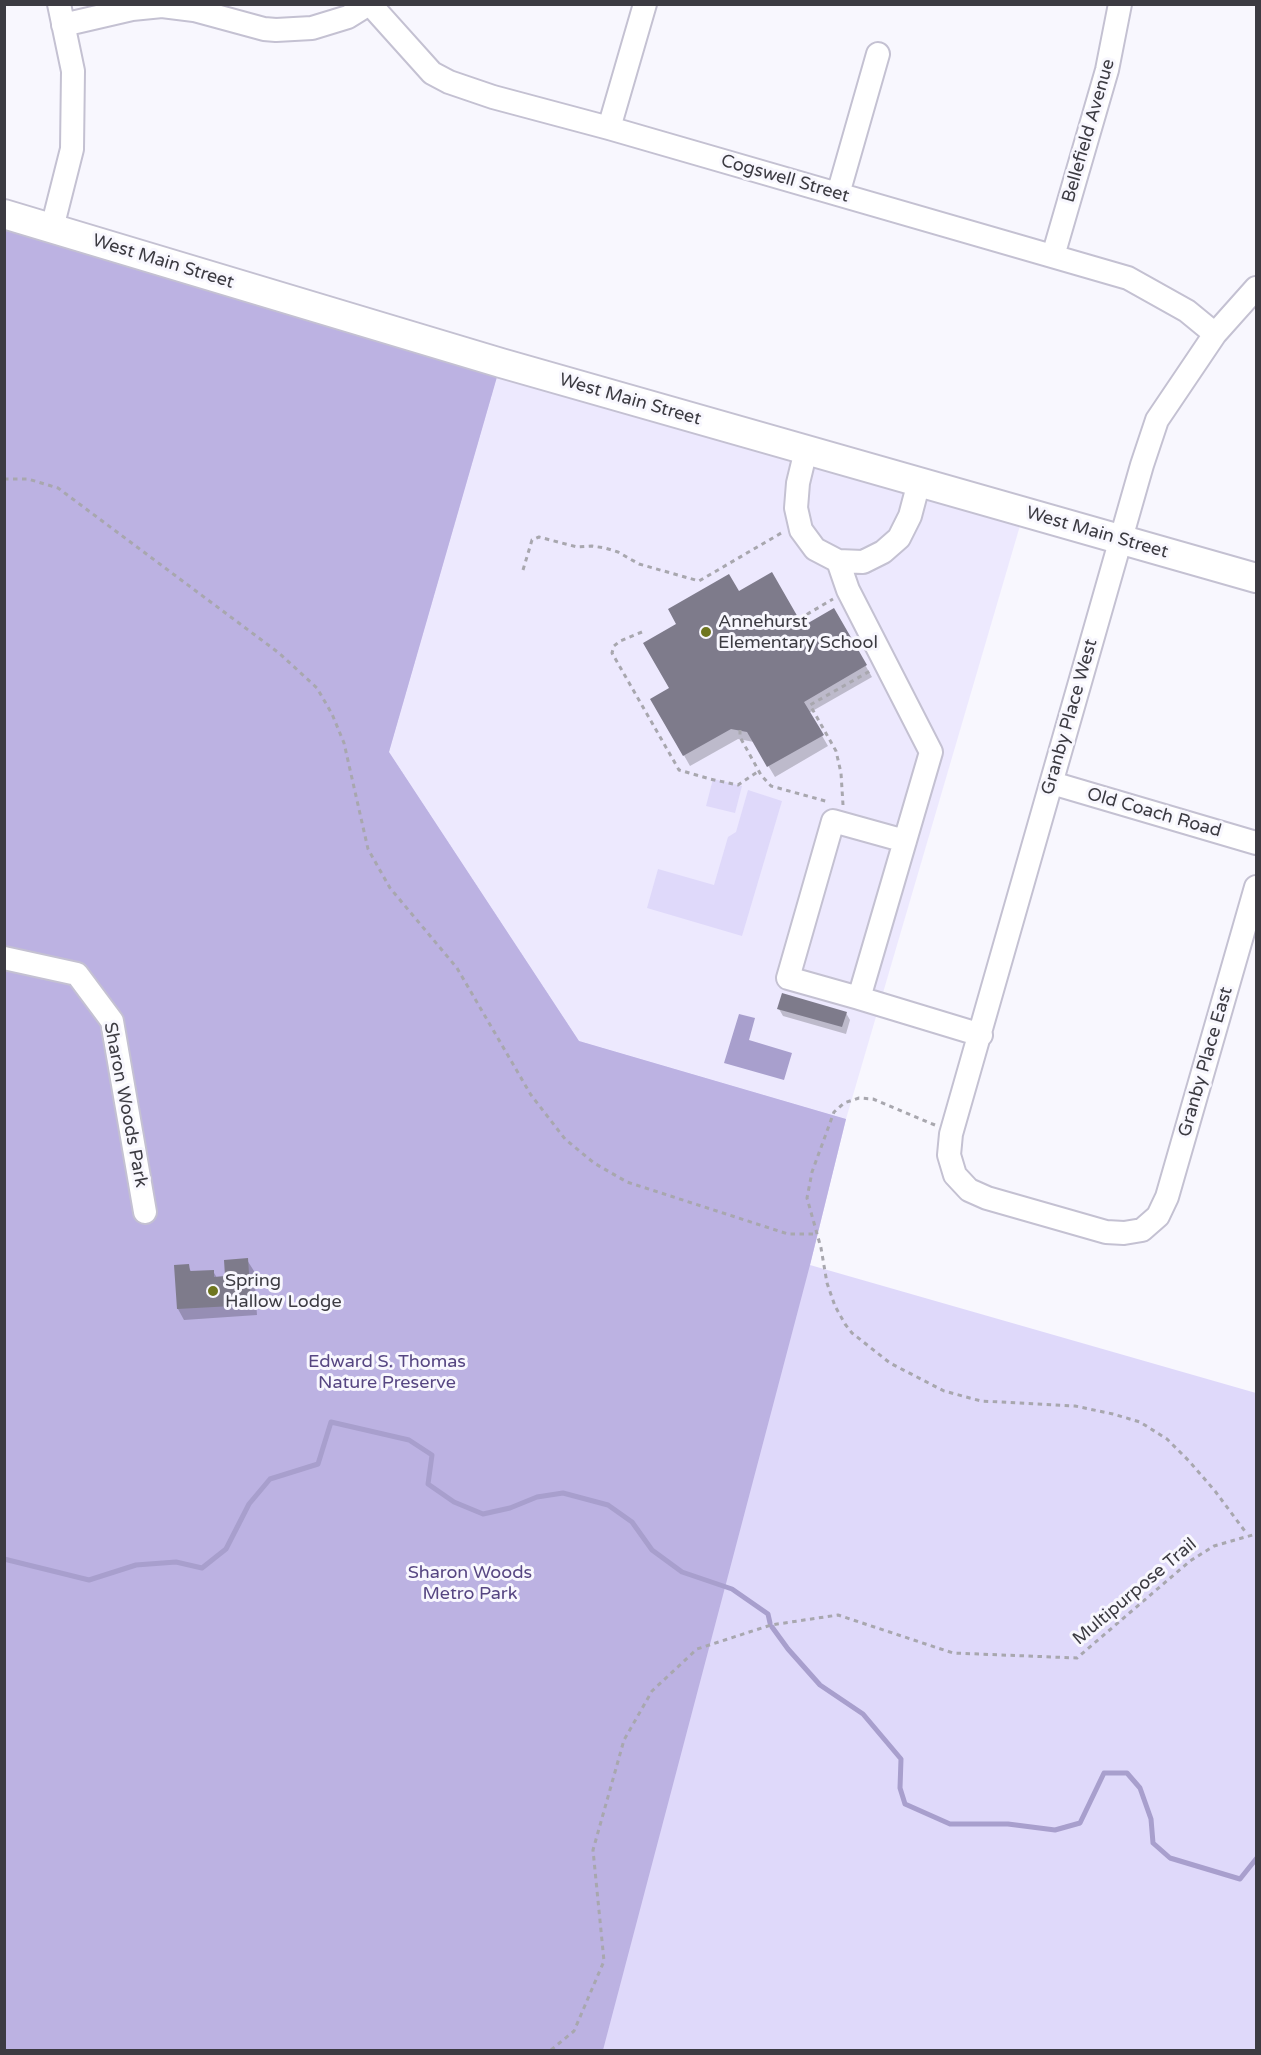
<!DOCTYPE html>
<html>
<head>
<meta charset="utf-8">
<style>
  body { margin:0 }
  #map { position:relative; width:1261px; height:2055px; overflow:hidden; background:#f8f7fe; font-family:"Varela Round",sans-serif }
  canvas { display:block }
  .frame { position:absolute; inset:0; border:6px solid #3c3b42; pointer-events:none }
</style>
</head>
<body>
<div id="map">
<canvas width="1261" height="2055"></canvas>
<div class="frame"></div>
</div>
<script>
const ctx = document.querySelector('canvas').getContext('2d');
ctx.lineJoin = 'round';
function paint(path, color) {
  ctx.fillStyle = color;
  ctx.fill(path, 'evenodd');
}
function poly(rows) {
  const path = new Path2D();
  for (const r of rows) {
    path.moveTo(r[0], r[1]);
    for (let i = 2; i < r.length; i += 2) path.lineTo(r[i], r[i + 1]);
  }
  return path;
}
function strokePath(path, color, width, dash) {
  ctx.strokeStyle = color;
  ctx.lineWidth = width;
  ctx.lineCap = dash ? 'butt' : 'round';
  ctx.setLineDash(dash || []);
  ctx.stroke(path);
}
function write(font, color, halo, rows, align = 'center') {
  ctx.font = font + ' "Varela Round",sans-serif';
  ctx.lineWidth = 6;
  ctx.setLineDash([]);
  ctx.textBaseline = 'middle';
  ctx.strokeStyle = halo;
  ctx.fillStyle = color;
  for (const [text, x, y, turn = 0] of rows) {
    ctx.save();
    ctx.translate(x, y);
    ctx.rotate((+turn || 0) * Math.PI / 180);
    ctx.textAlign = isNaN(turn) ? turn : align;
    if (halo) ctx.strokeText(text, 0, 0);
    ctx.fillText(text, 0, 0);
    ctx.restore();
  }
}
const built = poly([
  [501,363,1024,512,846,1119,579,1041,389,752]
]);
const green = poly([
  [4,214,501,363,389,752,579,1041,846,1119,810,1265,1256,1393,1256,2050,5,2050],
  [713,779,742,786,735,813,706,806],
  [748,790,782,801,742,936,647,908,658,869,714,885,728,837,736,832]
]);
const forest = poly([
  [4,229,501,363,389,752,579,1041,846,1119,810,1265,603,2050,5,2050]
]);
const water = poly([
  [739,1014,755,1018,749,1040,792,1053,784,1080,724,1063]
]);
const shadow = poly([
  [738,593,802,628,834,610,872,677,809,713,828,746,775,777,754,742,738,739,690,766,652,699,671,689],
  [779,1009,846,1013,850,1020,846,1034,783,1016],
  [247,1260,254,1271,257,1315,184,1320,178,1309,188,1266,192,1273,213,1271,217,1278,226,1278]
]);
const stream = poly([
  [4,1559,89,1580,136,1565,176,1562,202,1568,226,1549,249,1504,270,1479,318,1464,331,1422,409,1440,432,1455,428,1484,454,1502,483,1514,510,1508,537,1497,563,1493,608,1505,632,1522,652,1550,682,1572,732,1589,768,1614,770,1623],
  [772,1627,788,1649,820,1685,863,1714,901,1759,900,1788,905,1804,950,1824,1008,1824,1055,1830,1080,1823,1104,1773,1127,1773,1140,1788,1151,1819,1153,1843,1170,1858,1240,1879,1256,1859]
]);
const building = poly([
  [772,572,803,626,834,608,867,665,804,702,824,735,767,767,747,732,731,729,683,756,650,699,669,688,643,643,676,624,668,609,729,574,739,591],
  [782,993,847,1012,842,1027,777,1009],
  [248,1258,251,1305,177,1309,174,1265,189,1264,190,1271,214,1270,214,1277,225,1276,224,1260]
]);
const path = poly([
  [4,479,28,479,58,488,279,653,317,688,332,714,344,743,368,849,390,888,457,968,531,1095,565,1139,594,1163,627,1182,788,1234,816,1234],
  [523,570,532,540,539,537,577,547,592,546,605,548,618,552,639,564,699,581,783,532],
  [799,619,833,599],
  [642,632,620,641,614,646,612,653,679,770,710,779,738,785,759,771],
  [740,730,740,737,761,775,771,786,829,802],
  [843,805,841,773,836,751,810,705,870,671],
  [935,1125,873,1099,859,1098,844,1103,834,1112,812,1172,807,1198,821,1248,827,1283,835,1306,845,1324,852,1333,890,1363,944,1391,981,1401,1075,1406,1113,1414,1140,1422,1167,1439,1189,1461,1215,1491,1247,1534],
  [551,2050,574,2031,604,1961,593,1850,624,1740,652,1691,697,1649,771,1625,838,1615,953,1653,1077,1658,1190,1561,1214,1546,1256,1534]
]);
const minor = poly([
  [370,4,432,73,449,82,493,97,609,128,1128,278,1187,311,1215,334],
  [63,25,132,9,162,6,194,10,264,29,276,30,312,28,348,17,369,4],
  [609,128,645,4],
  [838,194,878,54],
  [52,228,72,149,73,71,59,4],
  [1053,256,1107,70,1120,4],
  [1256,288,1215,334,1157,420,1142,465,951,1134,949,1155,955,1175,969,1190,987,1198,1106,1232,1124,1233,1142,1230,1158,1216,1167,1197,1256,887],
  [806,450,798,483,796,508,801,530,815,549,838,561,863,562,883,552,899,538,910,516,919,482],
  [838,561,848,590,931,752,859,998,981,1035],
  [1052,783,1256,843],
  [4,958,77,974,112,1021,145,1212],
  [859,998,788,978,833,821,905,841]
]);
const major = poly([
  [4,214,501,363,1256,578]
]);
const markers = [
  [706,632,6,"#6f761f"],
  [213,1291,6,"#6f761f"]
];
const streetNames = [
  ["Bellefield Avenue",1089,131,-74],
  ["Cogswell Street",785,179,16],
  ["West Main Street",163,262,17],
  ["West Main Street",630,400,16],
  ["West Main Street",1097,533,16],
  ["Granby Place West",1070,717,-74],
  ["Old Coach Road",1154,813,16],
  ["Granby Place East",1206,1062,-74],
  ["Sharon Woods Park",125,1105,79],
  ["Multipurpose Trail",1135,1592,-40]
];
const poiNames = [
  ["Annehurst",718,622],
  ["Elementary School",718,643],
  ["Spring",225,1281],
  ["Hallow Lodge",225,1302]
];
const parkNames = [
  ["Edward S. Thomas",387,1362],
  ["Nature Preserve",387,1383],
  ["Sharon Woods",470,1573],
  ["Metro Park",470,1594]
];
paint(built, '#ede9fe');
paint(green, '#dfd9fa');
paint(forest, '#bcb2e2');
paint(water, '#a89fcd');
paint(shadow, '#0003');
strokePath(stream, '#a89fcd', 5);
paint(building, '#7e7b8b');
strokePath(minor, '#c4c1d2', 26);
strokePath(major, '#c4c1d2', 32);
strokePath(path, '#a8a7ae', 3, [4.5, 4.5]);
strokePath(minor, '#fff', 22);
strokePath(major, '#fff', 28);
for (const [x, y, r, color] of markers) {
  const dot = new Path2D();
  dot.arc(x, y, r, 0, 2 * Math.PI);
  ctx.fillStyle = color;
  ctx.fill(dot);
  strokePath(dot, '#f8f7fe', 2);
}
write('18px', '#3c3b42', '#f8f7fe', streetNames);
write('18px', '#3c3b42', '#f8f7fe', poiNames, 'left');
write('18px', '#564682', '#f8f7fe', parkNames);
</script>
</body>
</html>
